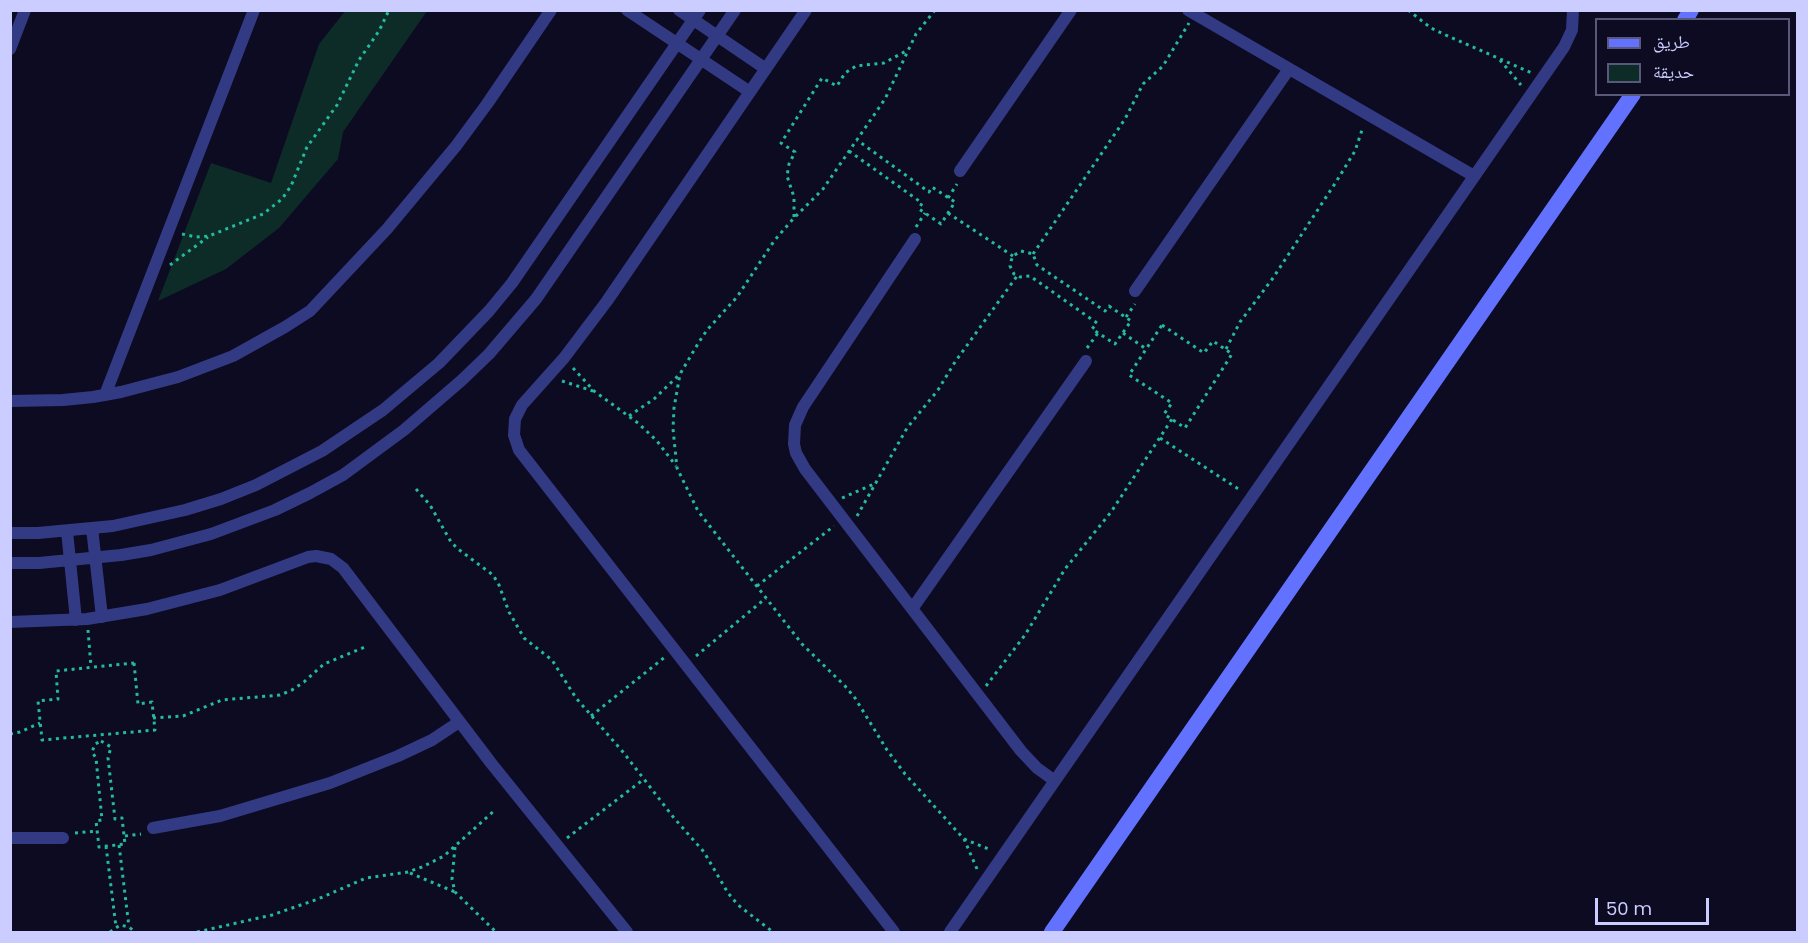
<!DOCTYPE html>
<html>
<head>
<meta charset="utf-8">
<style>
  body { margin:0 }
  #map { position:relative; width:1808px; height:943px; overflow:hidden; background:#0c0b21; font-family:Poppins,"Noto Naskh Arabic",sans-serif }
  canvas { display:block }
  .frame { position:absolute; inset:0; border:12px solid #cbccff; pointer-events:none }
  .legend { position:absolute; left:1595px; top:18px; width:195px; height:78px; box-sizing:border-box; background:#0c0b21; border:2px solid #58587a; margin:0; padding:8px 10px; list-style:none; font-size:18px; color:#cbccff }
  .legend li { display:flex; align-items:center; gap:12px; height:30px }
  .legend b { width:30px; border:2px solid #58587a }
  .scale { position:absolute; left:1595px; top:898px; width:114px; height:27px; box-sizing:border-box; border:3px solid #cbccff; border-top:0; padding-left:8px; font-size:18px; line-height:21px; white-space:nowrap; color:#cbccff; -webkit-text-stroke:4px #0c0b21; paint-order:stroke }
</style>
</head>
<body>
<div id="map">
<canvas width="1808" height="943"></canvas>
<div class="frame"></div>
<ul class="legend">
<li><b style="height:8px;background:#6272ff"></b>طريق</li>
<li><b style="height:16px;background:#0e2c27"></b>حديقة</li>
</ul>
<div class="scale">50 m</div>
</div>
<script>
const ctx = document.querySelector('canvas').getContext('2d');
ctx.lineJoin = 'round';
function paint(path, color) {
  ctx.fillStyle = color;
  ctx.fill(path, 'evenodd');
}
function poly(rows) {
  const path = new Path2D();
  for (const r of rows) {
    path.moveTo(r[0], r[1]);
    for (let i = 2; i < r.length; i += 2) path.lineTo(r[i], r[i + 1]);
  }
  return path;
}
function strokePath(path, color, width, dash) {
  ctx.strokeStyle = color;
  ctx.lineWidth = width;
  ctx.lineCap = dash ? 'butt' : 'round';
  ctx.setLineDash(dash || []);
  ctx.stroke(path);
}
const green = poly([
  [346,10,427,11,343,132,338,159,279,228,226,269,158,301,211,163,271,183,319,44]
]);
const path = poly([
  [935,10,916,34,885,99,823,189,793,219,774,241,737,297,707,330,699,342,680,374,674,408,673,429,677,468,698,511,802,644,845,686,855,698,887,750,905,774,964,839,977,869],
  [1408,10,1431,28,1450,37,1532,73],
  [1500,60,1521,85],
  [849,151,922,203,919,209,941,224,955,202,932,187,929,192,857,140],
  [948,198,957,184],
  [948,213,1013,256],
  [794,217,794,197,787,176,789,164,795,152,781,143,822,78,837,86,845,73,856,66,884,63,906,51],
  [916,227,925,213],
  [182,234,196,237,209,236,263,214,282,199,291,186,307,147,337,105,359,60,379,31,389,10],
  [1021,251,1033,254,1037,265,1105,311,1109,306,1131,321,1115,344,1092,329,1097,323,1030,276,1020,277,1014,274,1010,266,1011,261,1013,256,1021,251],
  [1033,254,1125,119,1143,84,1163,66,1189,23],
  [170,265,208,237],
  [1126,317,1135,304],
  [1162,325,1204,353,1213,341,1232,354,1185,428,1164,414,1172,403,1129,375,1162,325],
  [1123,333,1146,349],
  [1087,348,1098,333],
  [1226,349,1240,322,1273,278,1336,182,1355,151,1363,127],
  [573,368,594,391,638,423,657,441,676,466],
  [562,381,593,391],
  [629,416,654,399,679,375],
  [1160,438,1240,490],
  [416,489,430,505,451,542,458,549,493,575,499,585,509,612,524,638,552,660,576,698,623,752,674,818,704,852,728,893,738,905,773,932],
  [842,498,874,484],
  [857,516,907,428,938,390,955,362,1017,276],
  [757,586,834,526],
  [88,630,91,667],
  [696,656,766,598],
  [134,663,138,704,152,702,155,730,42,740,38,701,58,699,56,671,134,663],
  [986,686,1025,635,1065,569,1111,512,1172,419],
  [591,716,665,657],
  [153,718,183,716,222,700,280,695,292,690,304,682,324,664,365,647],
  [10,734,20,732,40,723],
  [101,741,111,747,108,758,115,819,122,818,125,844,99,847,96,821,102,820,96,758,92,752,95,744,101,741],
  [75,833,97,831],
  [125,836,141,834],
  [567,838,644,779],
  [964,839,991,850],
  [119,845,129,927],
  [106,846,116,927],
  [455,847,452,879,455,892,496,932],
  [410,873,455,892],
  [110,932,120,925,129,927,135,932],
  [197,932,272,915,318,899,366,878,408,872,422,867,444,856,496,809]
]);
const minor = poly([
  [627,10,750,92],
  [679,10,766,69],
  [806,10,607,301,564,358,522,405,515,419,514,435,519,450,894,932],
  [1188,10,1474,176],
  [10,49,25,10],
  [960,171,1071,10],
  [915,239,803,407,795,425,794,444,796,453,805,469,1021,751,1037,768,1055,781],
  [1135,291,1289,69],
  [105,395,254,10],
  [10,401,63,400,93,397,121,392,178,377,233,356,285,327,310,311,387,229,456,146,487,104,551,10],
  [92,528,102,617],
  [67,531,76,620],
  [10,533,38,533,113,526,185,510,221,499,256,485,322,451,383,410,439,363,489,311,512,283,700,10],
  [10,563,39,563,121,555,151,550,211,534,275,510,310,493,343,475,404,430,462,380,489,354,536,299,735,10],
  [912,609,1086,361],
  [10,622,87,619,147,609,220,590,308,557,316,556,331,559,343,568,491,763,627,932],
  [153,828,220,816,330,783,398,756,432,740,459,722],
  [10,838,63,838],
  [950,932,1564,47,1572,30,1573,10]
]);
const secondary = poly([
  [1685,20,1691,10],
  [1052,932,1633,94]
]);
paint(green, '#0e2c27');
strokePath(path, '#24ba9f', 3, [3, 4.5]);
strokePath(minor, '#333a84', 12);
strokePath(secondary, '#6272ff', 16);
</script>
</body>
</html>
